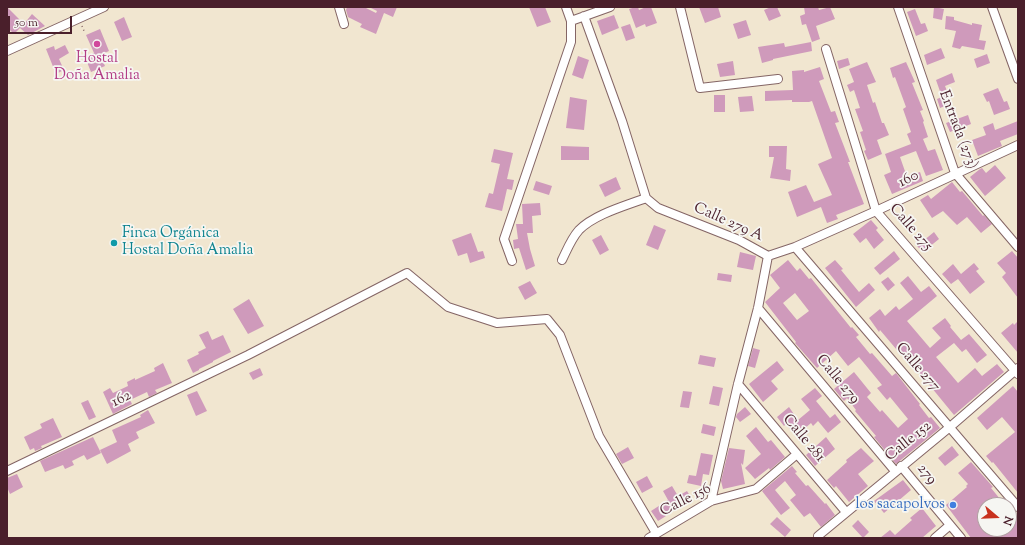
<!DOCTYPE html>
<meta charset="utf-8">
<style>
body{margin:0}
#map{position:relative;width:1025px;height:545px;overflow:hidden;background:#f1e6d0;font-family:"Sorts Mill Goudy",serif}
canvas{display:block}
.frame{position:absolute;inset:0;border:8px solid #4a1f2b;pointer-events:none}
.north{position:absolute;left:977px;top:497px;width:40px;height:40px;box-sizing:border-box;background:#f6f6f2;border:1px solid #b1a0a2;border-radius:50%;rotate:109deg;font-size:11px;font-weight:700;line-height:16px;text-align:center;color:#4a1f2b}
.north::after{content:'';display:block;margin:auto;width:14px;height:18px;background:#c8321e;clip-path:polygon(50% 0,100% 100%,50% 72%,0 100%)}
.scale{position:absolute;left:8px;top:16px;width:64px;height:18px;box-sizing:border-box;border:2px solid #4a1f2b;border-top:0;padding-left:5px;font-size:12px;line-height:14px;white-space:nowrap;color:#4a1f2b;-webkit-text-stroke:3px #f6f6f2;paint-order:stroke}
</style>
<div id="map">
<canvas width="1025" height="545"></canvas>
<div class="frame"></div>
<div class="north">N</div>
<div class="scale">50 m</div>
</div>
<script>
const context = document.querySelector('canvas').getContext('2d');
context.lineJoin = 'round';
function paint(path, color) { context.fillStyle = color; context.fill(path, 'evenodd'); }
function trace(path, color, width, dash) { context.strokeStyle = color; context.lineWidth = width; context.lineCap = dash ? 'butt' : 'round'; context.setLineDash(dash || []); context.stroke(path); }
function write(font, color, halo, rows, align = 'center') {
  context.font = font + ' "Sorts Mill Goudy",serif'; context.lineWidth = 3.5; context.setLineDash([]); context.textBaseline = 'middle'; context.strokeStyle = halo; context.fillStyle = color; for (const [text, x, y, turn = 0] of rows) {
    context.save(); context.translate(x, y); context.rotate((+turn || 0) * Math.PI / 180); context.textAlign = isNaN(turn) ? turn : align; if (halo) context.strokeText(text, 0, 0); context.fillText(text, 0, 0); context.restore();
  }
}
paint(new Path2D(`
 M7,7l17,17 8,-10 13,12 -17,9 -8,-7 -6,6 -7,-7z
 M347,7h17l12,6 1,-2 -8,-4h28l-4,10 -9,-4 -8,21 -16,-7 2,-3 -14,-7 -2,-7z
 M529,7h16l6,15 -14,5z
 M636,7h2l1,3 7,-3h5l6,16 -11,4 -1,-3 -9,4 -7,-19z
 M699,7h19l3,10 -16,6z
 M771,7h6l4,9 -12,5 -5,-11z
 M804,7h14l1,3 11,-3 5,12 -19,7 4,13 -8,3 -6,-18 -4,1 -2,-9 5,-2z
 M934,7l10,2 -2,11 -9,-2z
 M915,9l6,15 4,-1 3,8 -12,5 -9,-24z
 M614,15l5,13 -17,7 -5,-14z
 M946,16l8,1v3l18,5v-2l10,2 -3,15 7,1 -2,9 -22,-4 -2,3 -8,-2 4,-16 -11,-2z
 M124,17l8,20 -10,4 -8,-19z
 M746,20l5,15 -13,4 -5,-15z
 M630,24l5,14 -9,3 -5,-14z
 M100,29l9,22 -9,4 5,11 -14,6 -6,-15 9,-4 -8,-18z
 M811,42l1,9 -39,8v1l-11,3 -4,-16 26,-4 1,4z
 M65,45l4,8 -10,6 5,11 -8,4 -10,-25 8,-3 1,4z
 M941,48l4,10 -18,7 -3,-10z
 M987,54l3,9 -13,5 -3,-9z
 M578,56l11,4 -6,19 -11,-4z
 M848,58l2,7 -11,4 -2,-8z
 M733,61l2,14 -15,2 -3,-13z
 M867,62l9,20 -9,3 6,18 2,-1 7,21h2l5,12 -12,5 5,14 -14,6 -4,-9 2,-1 -6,-18 3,-1 -8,-22 5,-1 -6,-18 -4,2 -3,-7 7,-3 -5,-13z
 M906,62l9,20 -3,1 11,27 -3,1 4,10 -1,1 5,15 -5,2 5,12 7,-2 8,21 -17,6 -10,-25 -16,6 7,20 13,-5 3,9 -31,13 -8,-19 7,-3 -6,-18 26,-10 -4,-10 4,-2 -8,-23 3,-2 -11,-30 -2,1 -3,-10z
 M820,67l4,12 -5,2 12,31 4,-1 4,11 -4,1 15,39h-2l16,42 -28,11 2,4 -11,4 -6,-16 -24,10 -9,-25 18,-7 8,17 18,-7 -14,-31 14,-6 -20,-57 -3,1h-17v-2l-27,1v-10l28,-1 -1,-19 12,-1v2z
 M952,73l3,9 -10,4 7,17 -12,5 -3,-9 5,-2 -6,-17z
 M998,88l6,14 3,-1 3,8 -16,6 -5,-14 -2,1 -4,-8z
 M714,95h11v17h-11z
 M752,96l2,15 -14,1 -2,-15z
 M570,97l17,3 -3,30 -18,-2z
 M968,115l3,9 -21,8 -4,-9z
 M1018,121v13l-18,7 2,5 -24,10 -6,-16 14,-5 -3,-8 10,-4 2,7z
 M561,146l28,1v13h-28z
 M769,146h18l-1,23 5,1 -1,11 -20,-3 4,-21h-5z
 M494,149l19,4 -6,26 7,1 -2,10 -5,-1 -5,22 -17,-4 4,-14 4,1 7,-30 -9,-2z
 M995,165l11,13 -21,18 -15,-19 10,-8 2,-1 4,5z
 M616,177l5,12 -16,8 -6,-12z
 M536,181l16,5 -3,9 -16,-5z
 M952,182l8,10 2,-1 21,25 1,-1 8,9 -11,9 -14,-16 -10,8 -14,-14 -11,7 -12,-18 8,-5 3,4z
 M540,203l1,12 -9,1 1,17h-6l3,16 5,17 -9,4 -7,-22 -5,1 -1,-9 5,-1 -2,-15h7l-1,-20z
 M871,220l7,8 -2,2 8,10 -10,9 -8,-11 -6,5 -7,-9z
 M654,225l12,5 -8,20 -12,-5z
 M934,232l5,7 -16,13 -6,-6z
 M471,233l7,19 5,-1 2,7 -15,5 -3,-10 -9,3 -6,-16z
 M601,235l8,15 -9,5 -8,-15z
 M894,251l6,8 -20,16 -6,-7z
 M1012,251l6,7v40l-16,-21 4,-4 -9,-10z
 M740,252l16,4 -3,14 -16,-3z
 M788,260l9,11 3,-3 9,11 2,-1 40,50 1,-1 7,8 -3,2 14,17 2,-1 20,23 4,-3 24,31 -1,1 10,13 2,-1 9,11 -44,36 -22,-27 2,-1 -21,-25 1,-1 -9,-12 -3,3 -10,-12 20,-17 17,21 -4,4 13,15 2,-2 16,18 10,-9 -18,-22 -3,3 -10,-12 5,-3 -23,-28 -11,9 -12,-15 -19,17 -22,-25 1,-1 -31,-40 15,-14 -10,-13zM795,293l14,18 -12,9 -14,-17z
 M835,260l8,9 -2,1 18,22 10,-9 6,7 -19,17 -31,-39z
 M974,263l5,6 -3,2 9,11 -15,12 -12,-15 -7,5 -9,-10 11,-10 8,10z
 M718,273l14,2 -1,7 -14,-2z
 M908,276l13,16 8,-6 8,10 -30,25 23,27 11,-10 -9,-10 13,-10 6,8 -1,1 11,13 8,-6 18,21 -10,8 -11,-14 -4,3 -8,-9 -18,14 22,26 17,-15 7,8 15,-12 7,8 -50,43 -50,-61 -2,2 -22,-26 -1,2 -10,-14 11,-9 5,7 11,-10 3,4 14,-11 -13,-16z
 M888,277l7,8 -7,6 -7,-9z
 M530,281l7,12 -12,7 -7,-13z
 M249,299l15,27 -16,8 -15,-25z
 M1018,321v32l-17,-20 12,-10 1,2z
 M208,331l4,9 11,-5 8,17 -18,9v1l-14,7v1l-6,3 -6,-13 12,-6 -1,-2 8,-4 -7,-13z
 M753,348l7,2 -5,18 -7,-2z
 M700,355l16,3 -2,9 -16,-3z
 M777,361l7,9 -13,11 7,8 -15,13 -14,-18z
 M163,363l9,20 -17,7 2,3 -8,4 -2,-5 -17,8 2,4 -19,10 -10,-22 7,-4 3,5 15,-7 -1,-4 8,-4v2l20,-9 -1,-3z
 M260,368l3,7 -10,5 -4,-7z
 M713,386l10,2 -4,18 -10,-2z
 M1013,386l5,6v101l-25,-31 -1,1 -6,-7 29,-24 -13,-15 -15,13 -10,-12z
 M815,388l7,8 -6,5 14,17 5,-4 6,8 -13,11 -10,-12 -5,5 -2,-3 -15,13 -10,-12 -2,2 -7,-9 12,-10 9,13 12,-10 -9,-11z
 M197,391l10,20 -11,5 -9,-21z
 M683,391l9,1 -3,16 -9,-1z
 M88,400l8,17 -7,3 -8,-17z
 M745,407l6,7 -11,8 -4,-5 1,-3z
 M148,410l7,13 -19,9 3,6 -11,6 3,7 -24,13 -7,-14 17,-8 -5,-12 29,-13 -1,-2z
 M53,418l9,19 -21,9 1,2 -7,3 -1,-3 -4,2 -6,-13 18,-9 -2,-4z
 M703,424l13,3 -2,9 -13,-3z
 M756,427l12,15 3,-2 14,17 -15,13 -1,-2 -14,11 -10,-11 16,-14 -15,-18z
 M93,437l8,16 -14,7 -3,-5 -12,6 2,4 -9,4 -2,-4 -18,7 -5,-11z
 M826,437l9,12 -20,17 -9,-11z
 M952,446l7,9 -14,11 -7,-8z
 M628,447l6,11 -12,6 -6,-10z
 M729,448l16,2 -2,15 -2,-2 4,21 -22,5 -2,-8z
 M861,448l13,13 -16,13 10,12 -19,16 -13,-16 -2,2 -7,-8 20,-18 -1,-2z
 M701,453l12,2 -4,20 -6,-1 -2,12 -14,-3 2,-8 7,1z
 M971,462l22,25 -2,1 14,17h-20v24h24v-19l9,11v17h-47l-25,-33 21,-18 -1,-1 2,-2 -10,-11z
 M792,466l5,6 -2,1 11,13 2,-1 17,19 1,-1 9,12 -14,12 -11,-14 -6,4 -14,-17 6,-5 -11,-14 -10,9 15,18 -9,7 -19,-24z
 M17,474l6,13 -13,7 -3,-7v-9z
 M647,476l6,11 -11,6 -6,-11z
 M903,480l8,10 -27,23 -10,-12z
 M672,486l6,10 9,-5 5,8 -7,4 -1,-1 -20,11 2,3 -8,5 -7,-10 17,-11 -5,-9z
 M922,508l14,18 -14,12h-42l10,-8 5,5 17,-15 -2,-2z
 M777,517l14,13 -6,7 -15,-13z
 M858,520l11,12 -6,6 -11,-12z`), '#cf9abb');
const minor = new Path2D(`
 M339,7l5,17
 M680,7l20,81 78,-9
 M898,7l57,166 63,74
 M992,7l26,72
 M584,16l38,105 24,77 12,10 81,32 29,16 -10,52 -20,76 -27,117
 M571,21l39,-14
 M826,49l50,162 142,163
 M7,51l97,-44
 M795,247l223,260
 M768,256l27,-9 81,-36 142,-66
 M562,260c5,-10 9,-21 17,-30 16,-16 46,-24 67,-32
 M512,261l-8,-22 67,-197v-21l-5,-14
 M758,308l137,163
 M738,384l108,128
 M901,466l60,72
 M7,471l241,-116 159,-82 41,34 49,16 50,-4 13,16 39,101 57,97
 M818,536l132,-109 68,-59
 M649,538l62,-37 45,-12 41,-35
 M935,538l15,-13`);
trace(minor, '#846565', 10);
trace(new Path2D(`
 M82,26l3,7`), '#846565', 1.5, [1, 3]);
trace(minor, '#fff', 8);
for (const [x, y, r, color] of [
 [97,44,4,"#d1479c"],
 [114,243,4,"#0f9aa8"],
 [953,505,4,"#3f7fe0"]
]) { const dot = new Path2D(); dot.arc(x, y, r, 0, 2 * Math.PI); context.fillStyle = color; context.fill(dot); trace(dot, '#f6f6f2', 1.5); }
write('15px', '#b23c85', '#f6f6f2', [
 ["Hostal",97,59],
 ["Doña Amalia",97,76]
]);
write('15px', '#4a1f2b', '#f6f6f2', [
 ["Entrada (273)",957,130,69],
 ["160",909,180,-26],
 ["Calle 279 A",728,223,24],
 ["Calle 275",910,228,49],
 ["Calle 277",917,368,49],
 ["Calle 279",837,380,50],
 ["162",122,400,-26],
 ["Calle 281",803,439,50],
 ["Calle 152",909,442,-39],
 ["279",926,475,50],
 ["Calle 156",686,501,-27]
]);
write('15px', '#0d838f', '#f6f6f2', [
 ["Finca Orgánica",122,234],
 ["Hostal Doña Amalia",122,251]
], 'left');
write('15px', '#366cbe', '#f6f6f2', [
 ["los sacapolvos",945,505]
], 'right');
</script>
